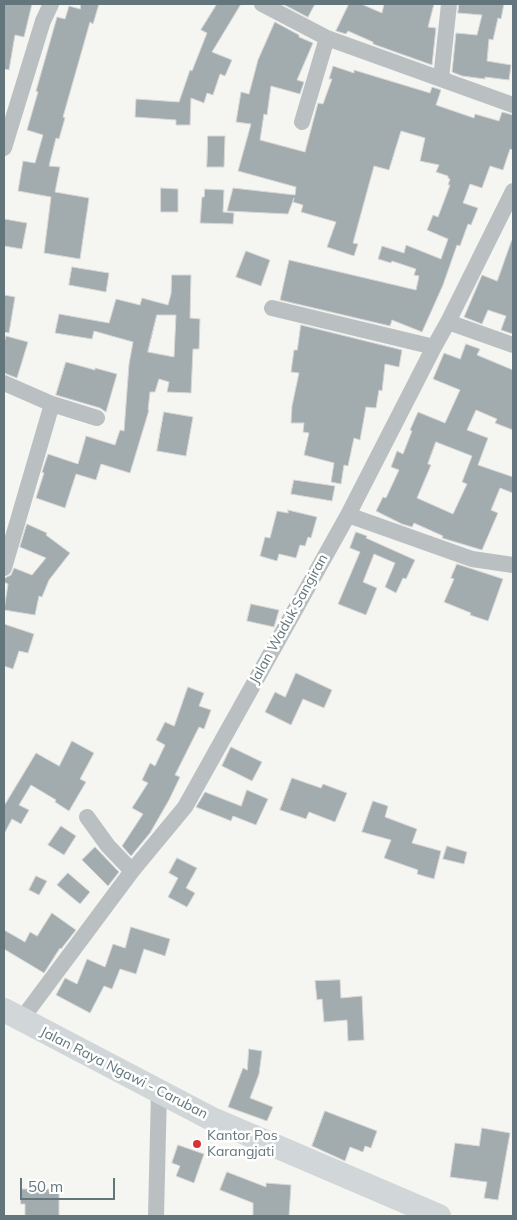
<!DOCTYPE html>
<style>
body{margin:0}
#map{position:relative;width:517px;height:1220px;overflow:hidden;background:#f5f5f2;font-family:Mulish,sans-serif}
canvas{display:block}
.frame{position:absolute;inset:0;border:5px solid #63767b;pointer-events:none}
.scale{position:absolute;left:20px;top:1178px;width:95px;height:22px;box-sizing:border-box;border:2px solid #63767b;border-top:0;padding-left:6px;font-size:15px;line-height:18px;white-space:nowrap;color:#63767b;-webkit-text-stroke:4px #fff;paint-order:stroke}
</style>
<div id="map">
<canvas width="517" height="1220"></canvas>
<div class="frame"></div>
<div class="scale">50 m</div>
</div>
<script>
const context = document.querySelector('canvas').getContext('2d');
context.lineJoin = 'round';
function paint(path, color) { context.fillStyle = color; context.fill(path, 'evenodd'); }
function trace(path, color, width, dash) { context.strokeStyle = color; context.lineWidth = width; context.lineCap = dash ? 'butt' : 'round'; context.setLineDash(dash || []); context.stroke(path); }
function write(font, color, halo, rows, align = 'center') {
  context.font = font + ' Mulish,sans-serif'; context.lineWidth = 5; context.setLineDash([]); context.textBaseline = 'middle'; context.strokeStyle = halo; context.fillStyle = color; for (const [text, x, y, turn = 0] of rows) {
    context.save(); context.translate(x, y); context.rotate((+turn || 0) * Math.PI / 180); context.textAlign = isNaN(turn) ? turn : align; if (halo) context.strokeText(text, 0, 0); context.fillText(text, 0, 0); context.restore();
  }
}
const building = new Path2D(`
 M4,4h28l-8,33 -9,-2 -6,35 -5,-1z
 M81,4h18l-6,20 -3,-2 -27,95 2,1 -6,21 -3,-1 -7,28 11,1 -5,25 34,6 -9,61 -36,-6 7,-56 -33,-6 5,-30 12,2 8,-28 -16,-5 11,-38 -2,-1 21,-74 8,2 4,-13 11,3z
 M217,4h24l-29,48 20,8 -7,16 -5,-2 -7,21 -6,-2 -3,10 -13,-5 -1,27h-14v-5l-41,-3 1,-18 43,3 11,-32 2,1 15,-38 -6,-3z
 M283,4h32l-7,13z
 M349,4h12l21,9 2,-9h50l-6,23 8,1 -4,37 -59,-21v-2l-25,-11 -2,3 -10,-3z
 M459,4h45l-3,15 -3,-1 -5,22 -4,-1 -2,22 24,4 -2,15 -24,-3v2l-23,-3 -10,-4 4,-39 21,2 5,-20 -24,-2z
 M275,22l24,13v2l14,6 -16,37 7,2 -4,12 -29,-8 -4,29 -3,-1 -4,26 45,12 13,-49 5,1 9,-25h-3l4,-13 21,7v-3l76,23 2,-6 9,3 -5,15 38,13 1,-4 24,7 3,-9 11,3v35l-3,-1 -7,21 -13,-4 -8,22 -12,-4 -7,19 15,5 -7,17 -3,-1 -8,22 -3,-1 -14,40 -21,47 -30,-12 -2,6 -110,-26 9,-40 127,30 3,-14 -5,-1 2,-6 -24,-8 -1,2 -13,-4 4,-13 22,7 2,-8 35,14 7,-20 -21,-9 6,-15 5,2 12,-32h-2l2,-6 -2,-1v-2l-12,-4 3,-7 -19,-4 5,-23 -24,-7 -12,39 -15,-4 -21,77 5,1 -4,12 -27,-9 9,-25 -35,-10 2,-7 -10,-3 1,-4 -6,16 -61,-3 6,-23 62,7 1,-8 -58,-16 13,-47 -15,-2 5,-30 8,2 9,-34z
 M208,136h17l-1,31h-17z
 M161,188l17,1v23h-17z
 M205,189l19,1 -1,22 11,1 -1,11 -33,-1 2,-26h2z
 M4,219l23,4 -5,26 -18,-3z
 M512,240h1v94l-12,-4 5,-14 -18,-6 -6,14 -18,-7 18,-42 15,6z
 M246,251l24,9 -9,26 -25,-9z
 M72,267l37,6 -3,19 -37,-7z
 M172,275h19l-1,43 10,1 -1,30h-6l-2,44 -24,-1 2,-10 -10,-3 -4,13h-5l-2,18h1l-19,63 -29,-9 -5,16 -20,-6 -11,34 -29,-10 8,-25 -2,-1 6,-18 30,10 8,-28 29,9 5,-15 4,1 5,-67 4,-22 -39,-11 -2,8 -37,-6 4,-19 50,9 7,-24 24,6 2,-7 26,7 3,-11zM157,315h19l-2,42 -26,-5z
 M4,295l11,2 -6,36 -5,-1z
 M301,325l101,25 -3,17 -14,-3 -3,27 -3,-1 -3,18 -10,-1 -6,33 -6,-2 -6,28 -4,-1 -3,19 -10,-2 3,-19 -30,-8 5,-22 -6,-1 1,-9h-13l1,-17 7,-33 -8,-1 3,-22h3z
 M6,336l22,6 -11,36 -13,-5v-29z
 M466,344l14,5 -3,6 36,15v60l-18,-7 2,-4 -21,-9 -9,20 21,8 -10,27 35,12v16l-13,-5 -9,22 7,3 -16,37 -40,-12 1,-2 -29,-13 -2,4 -10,-3 -26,-13 7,-14 3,1 13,-28 -8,-3 6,-16 6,3 9,-23 -2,-1 8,-18 27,11 15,-33 -27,-11 11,-26 16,6zM436,442l36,14 -10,26 5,2 -14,30 -36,-16 14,-33 -3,-1z
 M66,362l29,8v-2l22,6 -11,38 -6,-4 -44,-13z
 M164,412l29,5 -7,39 -29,-5z
 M294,480l41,6 -3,15 -41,-7z
 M288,510l29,7 -6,21 -3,-1 -3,9 -5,-1 -4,13 -17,-4 -2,7 -17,-5 5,-19 5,1 7,-27 11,2z
 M27,524l20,9 -1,2 24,18 -21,27 -7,17 -3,-1 -4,19 -31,-5 4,-26 -4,-2 1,-4 6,-3 3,-7 18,7 14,-17 -26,-11z
 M356,532l11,4 -1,2 49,22 -9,19 -3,-1 -7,15 -11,-6 10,-24 -21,-9 -11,28 14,6 -11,27 -28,-11 22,-52 -10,-4z
 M457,564l46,15 -15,42 -18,-6 1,-2 -27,-11 10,-23 -3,-1z
 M251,604l28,6 -5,17 -27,-6z
 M4,624l30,10 -6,19 -9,-2 -6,18 -9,-3z
 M296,673l36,17 -8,18 -21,-9 -12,26 -26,-13 10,-20 10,5z
 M188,687l16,6 -5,13 12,4 -7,19 -5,-2 -24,48 5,2 -11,23 -19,33 -19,23 -9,-10 21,-32 -11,-6 16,-25 -6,-3 8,-17 5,3 10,-21 -9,-5 9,-18 9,4z
 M72,741l22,12 -14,26 6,3 -17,29 -14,-9 1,-2 -25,-15 -12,20 10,5 -8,14 -9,-5 -8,15v-28l32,-53 23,13z
 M231,747l31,15 -10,19 -30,-15z
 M292,778l29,10 2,-4 24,9 -12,29 -26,-10 -3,7 -26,-9z
 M247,790l21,9 -12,26 -23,-9 -2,5 -35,-14 9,-15 36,14z
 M373,801l15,5 -3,11 32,12 -5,14 29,8 -7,28 -17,-5 1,-4 -34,-12 7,-18 -29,-8z
 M61,826l15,10 -12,19 -16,-10z
 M447,846l20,6 -3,12 -21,-5z
 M95,847l24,25 -11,14 -26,-26z
 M177,858l20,10 -11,20 9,5 -8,14 -19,-10 10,-19 -9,-5z
 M68,873l22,19 -10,12 -23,-19z
 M36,876l11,5 -8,14 -10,-5z
 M52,913l24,17 -15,19 -1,-1 -16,25 -40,-24v-19l21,12 5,-10 7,4z
 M131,927l39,12 -5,17 -21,-7 -8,25 -16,-5 -8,20 -8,-3 -14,27 -34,-18 9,-17 12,6 10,-25 18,8 8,-23 12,4z
 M340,980l1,18 21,-2 2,44 -16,1 -1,-21 -23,2 -2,-23 -5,1 -2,-19z
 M249,1049l13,2 -3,23 -9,24 23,9 -6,14 -39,-14 15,-39 4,2z
 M325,1111l52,20 -6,17 -6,-2 -2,6 -13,-5 -5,14 -33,-15z
 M482,1128l28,5 -12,67 -14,-2 3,-16 -37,-5 5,-34 24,3z
 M178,1145l26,9 -10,29 -18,-7 4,-10 -8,-3z
 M227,1172l39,15v-4l25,2 -2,31h-36v-13l-33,-13z
 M21,1189h28v3h10v24h-34v-12h-4z`);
paint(building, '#a2acaf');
trace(building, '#d7d6d5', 1);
trace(new Path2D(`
 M262,4l65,34 186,67
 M441,79l8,-75
 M302,122l25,-84
 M4,148l39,-127 8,-17
 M272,308l162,39
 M448,322l65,23
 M4,383l48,21 45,14
 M348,515l124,44 41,6
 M4,568l48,-164
 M87,817l21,29 24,25
 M21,1020l111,-149 53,-64 163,-292 86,-168 14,-25 65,-131
 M156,1216l3,-124`), '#bac0c2', 16);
trace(new Path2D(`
 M4,1010l206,108 229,98`), '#d1d6d8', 24);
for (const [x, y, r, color] of [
 [197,1144,5,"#d43436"]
]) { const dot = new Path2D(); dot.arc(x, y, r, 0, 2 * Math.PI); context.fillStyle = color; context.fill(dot); trace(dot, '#fff', 2); }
write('14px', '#63767b', '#fff', [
 ["Jalan Waduk Sangiran",289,619,-61],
 ["Jalan Raya Ngawi - Caruban",124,1073,27]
]);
write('14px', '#63767b', '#fff', [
 ["Kantor Pos",207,1136],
 ["Karangjati",207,1152]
], 'left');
</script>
